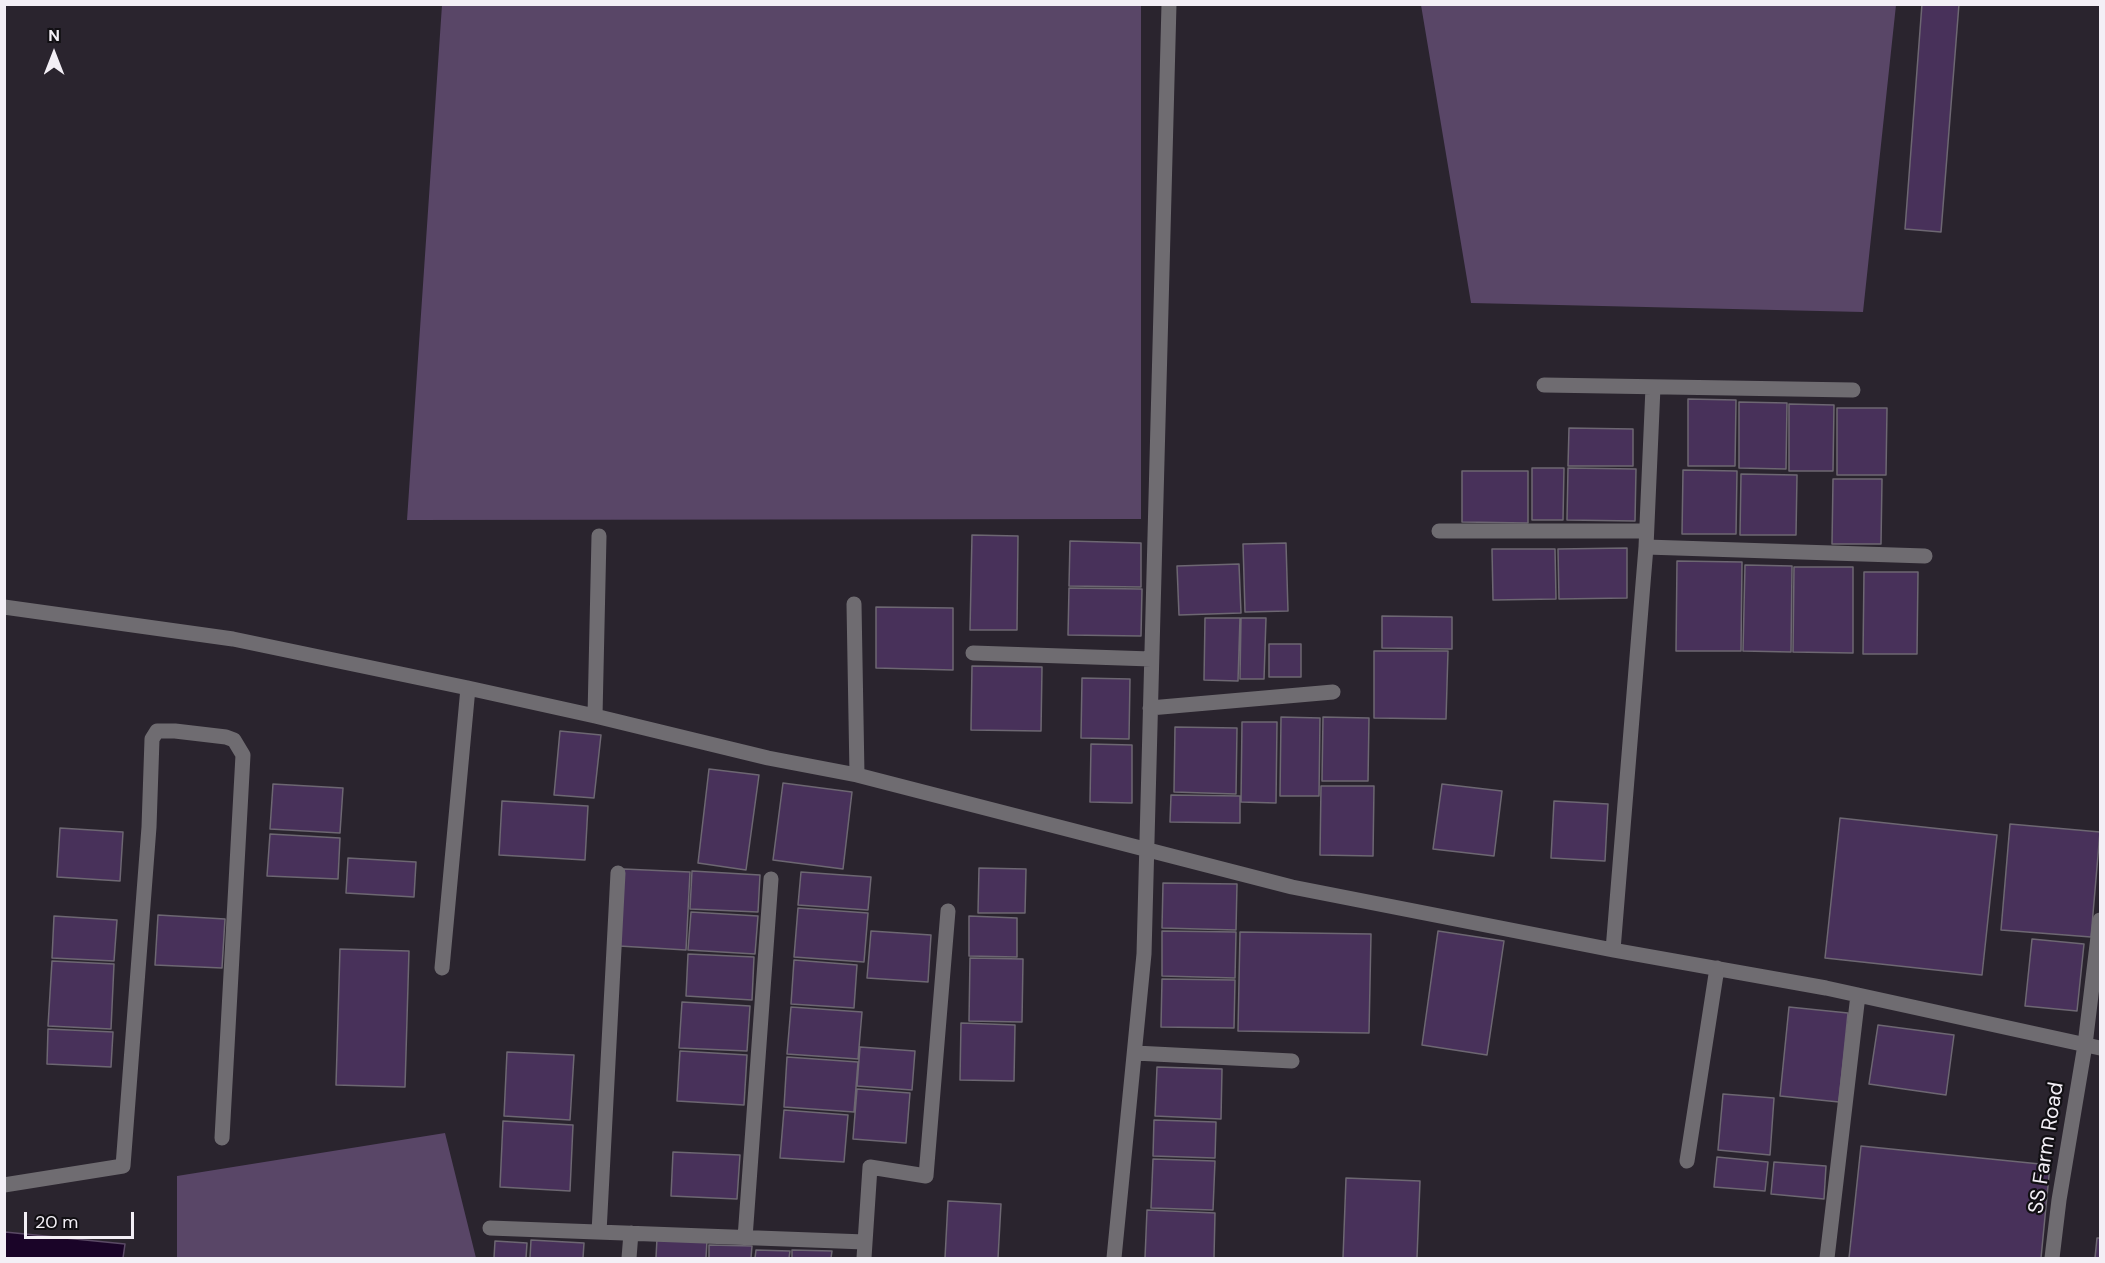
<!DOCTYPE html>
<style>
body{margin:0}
#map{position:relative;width:2105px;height:1263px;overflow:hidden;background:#2a242e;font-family:"DM Sans",sans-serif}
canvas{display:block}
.frame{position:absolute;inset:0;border:6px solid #f3eff6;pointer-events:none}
.north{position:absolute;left:24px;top:24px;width:60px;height:60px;-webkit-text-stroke:4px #110f13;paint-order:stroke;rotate:0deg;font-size:16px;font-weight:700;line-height:24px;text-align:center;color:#f3eff6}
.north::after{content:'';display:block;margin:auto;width:21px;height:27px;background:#f3eff6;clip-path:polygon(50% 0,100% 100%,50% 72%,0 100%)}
.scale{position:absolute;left:24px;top:1212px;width:110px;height:27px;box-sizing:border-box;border:3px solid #f3eff6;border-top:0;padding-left:8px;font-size:18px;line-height:21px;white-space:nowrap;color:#f3eff6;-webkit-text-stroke:4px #110f13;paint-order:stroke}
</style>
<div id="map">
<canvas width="2105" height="1263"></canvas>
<div class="frame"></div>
<div class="north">N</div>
<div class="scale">20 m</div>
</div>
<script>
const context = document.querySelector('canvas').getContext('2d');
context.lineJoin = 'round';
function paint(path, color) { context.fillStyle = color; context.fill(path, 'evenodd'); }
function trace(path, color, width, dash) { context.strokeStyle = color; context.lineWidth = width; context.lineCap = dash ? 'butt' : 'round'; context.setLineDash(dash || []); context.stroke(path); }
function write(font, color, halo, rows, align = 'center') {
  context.font = font + ' "DM Sans",sans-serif'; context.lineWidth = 4.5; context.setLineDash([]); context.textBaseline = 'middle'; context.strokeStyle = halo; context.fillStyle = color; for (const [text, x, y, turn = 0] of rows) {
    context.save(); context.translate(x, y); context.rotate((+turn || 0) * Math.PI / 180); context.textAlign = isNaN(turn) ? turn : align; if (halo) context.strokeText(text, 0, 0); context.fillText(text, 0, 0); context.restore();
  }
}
paint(new Path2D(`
 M442,5h699v514l-734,1z
 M1421,5h475l-33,307 -392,-9z
 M445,1133l31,125h-299v-82z`), '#594667');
const water = new Path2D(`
 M5,1232l120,12 -2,14h-118z`);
paint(water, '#1a0428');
trace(water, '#5b4a66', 1.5);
const building = new Path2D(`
 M1922,4h37l-18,228 -36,-3z
 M1688,399l48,1 -1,66h-47z
 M1739,402l48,1 -1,66 -47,-1z
 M1789,404l45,1 -1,66h-44z
 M1837,408h50l-1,67h-49z
 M1569,428l64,1v37h-65z
 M1532,468h32l-1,52h-31z
 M1568,468l68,1 -1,52 -68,-1z
 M1683,470l54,1 -1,63h-54z
 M1462,471h66v52l-66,-1z
 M1741,474l56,1 -1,60h-56z
 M1833,479h49l-1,65h-49z
 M972,535l46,1 -1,94h-47z
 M1070,541l71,2v44l-72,-1z
 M1286,543l2,68 -43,1 -2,-68z
 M1627,548v50l-68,1 -1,-50z
 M1492,549h63l1,50 -63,1z
 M1677,561l65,1 -1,89h-65z
 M1239,564l2,49 -62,2 -2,-49z
 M1745,565l47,1 -1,86 -48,-1z
 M1794,567h59v86l-60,-1z
 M1864,572h54l-1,82h-54z
 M1069,588l73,1 -1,47 -73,-1z
 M876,607l77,1v62l-77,-2z
 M1382,616l70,1v32l-70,-1z
 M1205,618h35l-2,63 -34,-1z
 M1241,618h25l-2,61h-24z
 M1269,644h32v33h-32z
 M1374,651h74l-2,68 -72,-1z
 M972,666l70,1 -1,64 -70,-1z
 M1082,678l48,1 -1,60 -48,-1z
 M1281,717l39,1 -1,78h-39z
 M1323,717l46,1 -1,63h-46z
 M1242,722h35l-1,81 -35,-1z
 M1175,727l62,1 -1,66 -62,-2z
 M560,731l41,4 -7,63 -40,-3z
 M1091,744l41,1v58l-42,-1z
 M709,769l50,6 -13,95 -48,-7z
 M783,783l69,9 -9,77 -70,-9z
 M273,784l70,4 -3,45 -70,-4z
 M1442,784l60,7 -8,65 -61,-7z
 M1321,786h53l-1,70 -53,-1z
 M1171,795l69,1v27l-70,-1z
 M502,801l86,5 -3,54 -86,-5z
 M1554,801l54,3 -3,57 -54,-3z
 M1840,818l157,17 -15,140 -157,-17z
 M2010,824l90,8 -9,105 -90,-7z
 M60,828l63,4 -3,49 -63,-4z
 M270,834l70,4 -2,41 -71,-3z
 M348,858l68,4 -2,35 -68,-4z
 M979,868l47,1 -1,44h-47z
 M624,869l66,3 -4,78 -67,-4z
 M692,871l68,4 -2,37 -68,-3z
 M801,872l70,5 -3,33 -70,-5z
 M1163,883l74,1 -1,46 -74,-2z
 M798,908l70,5 -4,49 -70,-5z
 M691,912l67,4 -3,38 -67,-4z
 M158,915l67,4 -3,49 -67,-3z
 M54,916l63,4 -3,41 -62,-3z
 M969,916l48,2v39l-48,-1z
 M871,931l60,4 -3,47 -61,-4z
 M1162,931l74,1 -1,46 -73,-2z
 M1438,931l66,10 -17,114 -65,-10z
 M1240,932l131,2 -2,99 -131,-2z
 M2032,939l52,5 -7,67 -52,-5z
 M340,949l69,2 -4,136 -69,-2z
 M688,954l66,3 -2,43 -66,-4z
 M970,958l53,1 -1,63 -53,-1z
 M794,960l63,5 -3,43 -63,-4z
 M52,961l62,3 -3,65 -63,-3z
 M1162,979l73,1 -1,48 -73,-1z
 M682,1002l68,4 -3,45 -68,-3z
 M791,1007l71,5 -4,47 -71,-5z
 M1789,1007l59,6 -9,89 -59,-6z
 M961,1023l54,2 -1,56 -54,-1z
 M1878,1025l76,10 -8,60 -77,-11z
 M48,1029l65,3 -2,35 -64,-3z
 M860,1047l55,4 -3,39 -55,-4z
 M680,1051l67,4 -3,50 -67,-4z
 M507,1052l67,3 -4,65 -66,-4z
 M787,1057l71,5 -4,50 -70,-5z
 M1157,1067l65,2 -1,50 -66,-3z
 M857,1089l53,4 -4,50 -53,-4z
 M1723,1094l51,4 -4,57 -52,-5z
 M784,1110l64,5 -4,47 -64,-4z
 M1154,1120l62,2 -1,36 -62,-2z
 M503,1121l70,4 -3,66 -70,-4z
 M1861,1146l189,19 -9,93h-192z
 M673,1152l67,3 -3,44 -66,-3z
 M1717,1157l51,5 -3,29 -51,-4z
 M1153,1159l62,2 -2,49 -62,-2z
 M1774,1162l52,4 -2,33 -53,-5z
 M1346,1178l74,3 -3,77h-74z
 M948,1201l53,3 -3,54h-53z
 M1147,1210l68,3 -1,45h-69z
 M657,1238l50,2 -1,18h-50z
 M2097,1238h3v20h-5z
 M531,1240l53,3 -1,15h-53z
 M495,1241l32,2 -1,15h-32z
 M709,1245l43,1 -1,12h-42z
 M756,1250l34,1 -1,7h-34z
 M792,1250l40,1 -1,7h-39z`);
paint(building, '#48315a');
trace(building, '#6d6772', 1.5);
trace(new Path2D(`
 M1544,385l309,5
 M1439,531h207
 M1646,547l279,9
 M854,604l3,171
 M4,607l229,32 235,49 127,28 173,42 89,17 435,112 321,63 213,38 274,60
 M973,653l178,6
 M1150,708l183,-16
 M595,716l4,-180
 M1613,950l33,-403 7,-160
 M442,968l26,-280
 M1135,1053l157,8
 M1687,1161l30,-193
 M4,1185l119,-19 26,-339 3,-88 5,-8h18l51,6 8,3 9,15 -21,383
 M490,1228l375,14
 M599,1232l19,-359
 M745,1238l26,-359
 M629,1258l2,-25
 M864,1258l6,-91 56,9 22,-265
 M1114,1258l30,-304 25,-950
 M1827,1258l31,-263
 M2052,1258l7,-58 26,-155 15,-125`), '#6f6c71', 15);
write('21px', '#f3eff6', '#110f13', [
 ["SS Farm Road",2047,1148,-81]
]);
</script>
